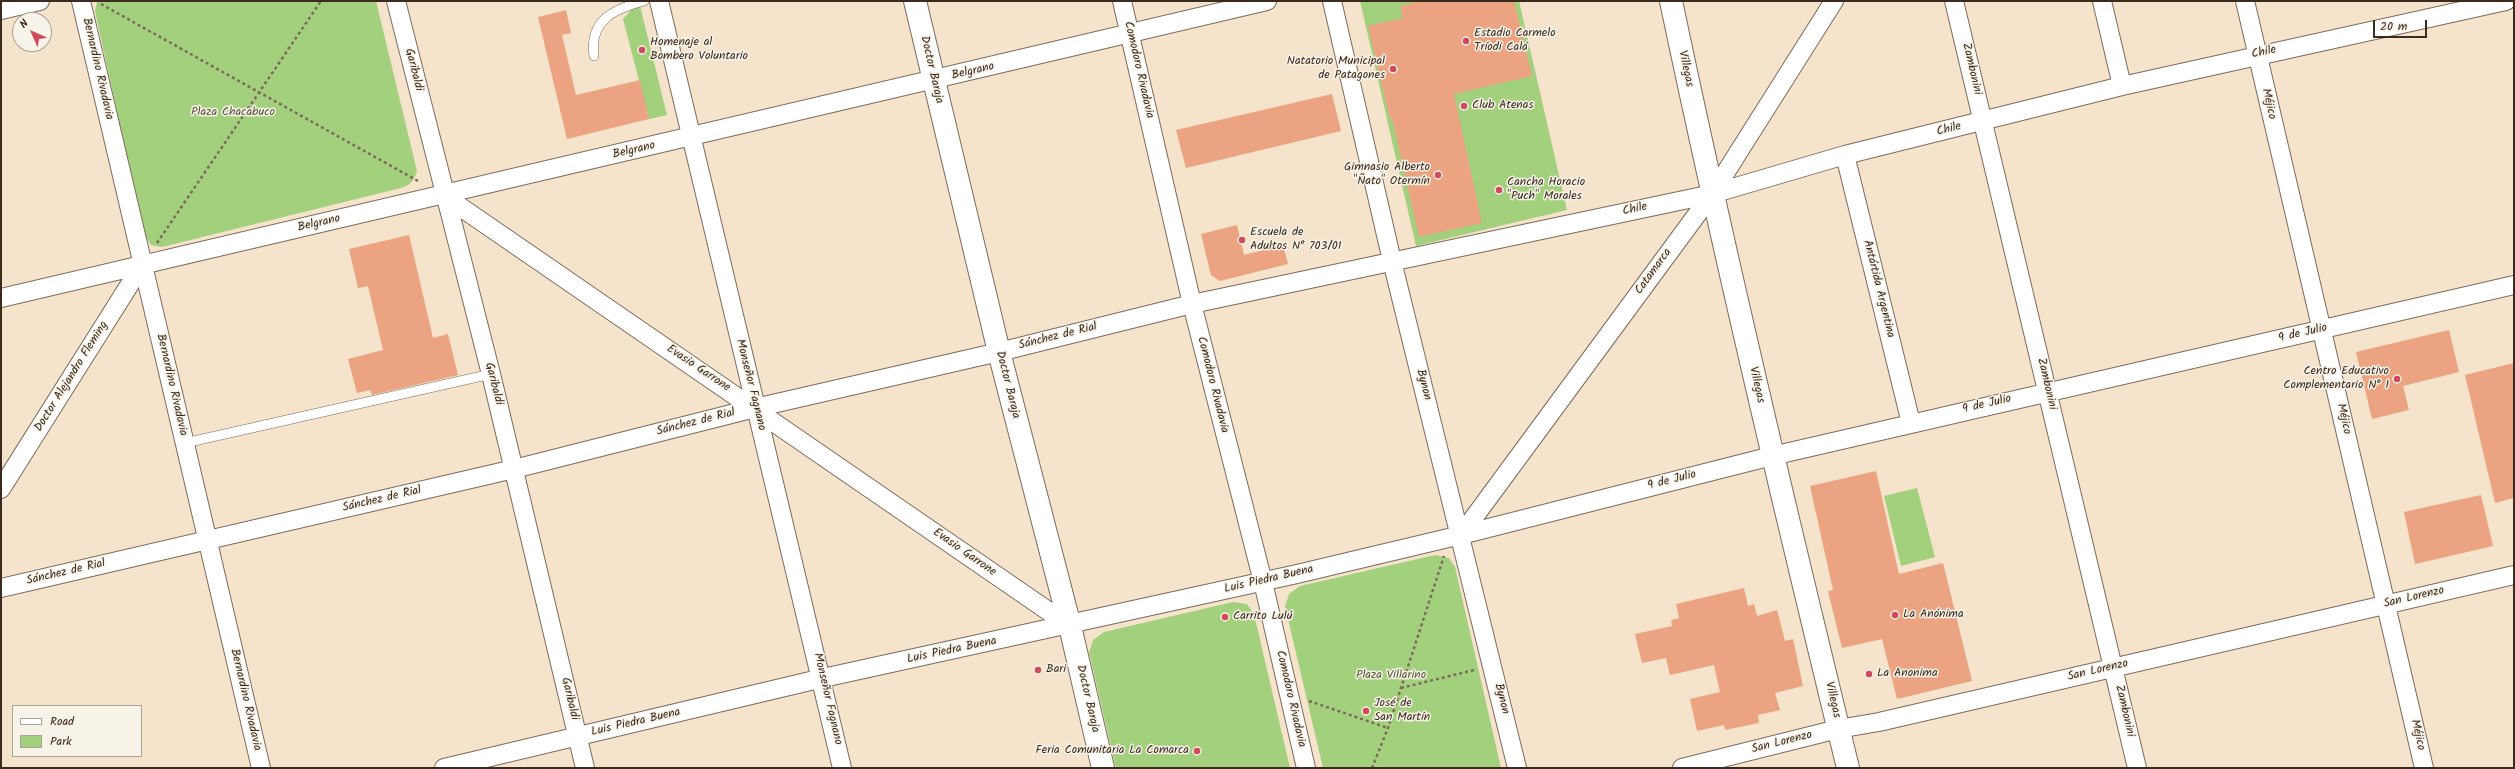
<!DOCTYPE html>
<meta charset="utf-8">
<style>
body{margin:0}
#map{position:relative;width:2515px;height:769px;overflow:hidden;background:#f5e3cc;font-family:Kalam,sans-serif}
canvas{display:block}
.frame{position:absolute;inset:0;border:2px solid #3b2a1e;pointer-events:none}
.legend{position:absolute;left:12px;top:705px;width:130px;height:52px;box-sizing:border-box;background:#f7f3e8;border:1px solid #aca397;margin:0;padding:5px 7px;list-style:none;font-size:12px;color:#3b2a1e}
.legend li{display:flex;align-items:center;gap:8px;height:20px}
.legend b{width:20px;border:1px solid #aca397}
.north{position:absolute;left:12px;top:12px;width:40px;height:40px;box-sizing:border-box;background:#f7f3e8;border:1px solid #aca397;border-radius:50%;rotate:315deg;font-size:11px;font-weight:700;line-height:16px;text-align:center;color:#3b2a1e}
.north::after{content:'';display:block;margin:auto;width:14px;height:18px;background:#d1495b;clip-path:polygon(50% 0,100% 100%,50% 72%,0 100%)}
.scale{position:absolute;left:2373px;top:20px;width:54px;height:18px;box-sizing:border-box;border:2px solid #3b2a1e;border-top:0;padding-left:5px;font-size:12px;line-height:14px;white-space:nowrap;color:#3b2a1e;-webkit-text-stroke:3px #f7f3e8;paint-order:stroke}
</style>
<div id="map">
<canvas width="2515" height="769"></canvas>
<div class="frame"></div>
<ul class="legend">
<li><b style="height:5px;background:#fff"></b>Road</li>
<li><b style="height:11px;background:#a3d07d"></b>Park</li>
</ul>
<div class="north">N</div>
<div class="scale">20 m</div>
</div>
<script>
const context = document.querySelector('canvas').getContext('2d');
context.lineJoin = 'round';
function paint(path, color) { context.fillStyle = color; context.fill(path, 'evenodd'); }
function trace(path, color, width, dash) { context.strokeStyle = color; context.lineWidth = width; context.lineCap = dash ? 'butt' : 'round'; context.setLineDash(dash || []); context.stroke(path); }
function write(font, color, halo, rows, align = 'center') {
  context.font = font + ' Kalam,sans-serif'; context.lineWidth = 3; context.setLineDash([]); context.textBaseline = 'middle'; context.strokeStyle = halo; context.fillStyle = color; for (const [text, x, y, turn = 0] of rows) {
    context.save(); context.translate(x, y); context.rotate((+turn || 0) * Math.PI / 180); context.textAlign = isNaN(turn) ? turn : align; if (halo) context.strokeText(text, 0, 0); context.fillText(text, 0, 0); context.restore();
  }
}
paint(new Path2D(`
 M97,1h279l41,170c-3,11 -8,15 -20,18l-235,58 -11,-2 -7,-11 -49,-223z
 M1360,1h159l48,209 -151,36z
 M640,6l27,109 -18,4 -26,-100 10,-11z
 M1917,488l18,69 -34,9 -17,-70z
 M1435,555l14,3 6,9 46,201h-178l-38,-162 4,-12 11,-8z
 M1233,602l14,2 7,10 36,154h-174l-27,-116 4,-12 11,-8z`), '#a3d07d');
paint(new Path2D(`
 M1421,1h93l18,75 -78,18 28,129 -63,14 -27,-119 -2,1 -22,-93 35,-8 -3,-12z
 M566,10l5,23 -9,2 14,60 64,-15 9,39 -82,20 -29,-122z
 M1332,94l9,37 -155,37 -10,-38z
 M1237,225l7,30 39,-10 5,19 -68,17 -9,-6 -10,-41z
 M409,235l24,103 15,-4 10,41 -86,20 -2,-5 -13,3 -9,-34 35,-9 -15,-64 -10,2 -9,-39z
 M2449,330l10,42 -56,14 6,24 -37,9 -16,-67z
 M2514,363v135l-19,5 -30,-128z
 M1876,471l23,103 44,-11 29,118 -75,18 -15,-60 -40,9 -14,-57 5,-1 -23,-104z
 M2481,495l12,51 -78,18 -11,-52z
 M1744,588l4,18 6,-2 3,12 20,-6 8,31 8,-2 10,47 -28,7 5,17 -22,5 1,8 -34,7 -1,-5 -27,6 -7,-32 30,-7 -6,-27 -44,10 -4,-17 -24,5 -7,-29 37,-8 -1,-6 8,-2 -3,-14z`), '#eba381');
const lane = new Path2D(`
 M594,56c-5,-36 20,-47 50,-55
 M185,443l306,-69`);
const street = new Path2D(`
 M81,1l180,767
 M396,1l95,373 94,394
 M659,1l183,767
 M1122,1l70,303 71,278 43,186
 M1332,1l60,260 125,507
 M1954,1l183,767
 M2102,1l20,85
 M2245,1l179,767
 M1,10l39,-9
 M1845,155l66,268
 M443,195l627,431
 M1,298l1266,-297
 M1,489l141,-224
 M1461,535l251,-341 122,-193
 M1,588l513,-119 241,-61 244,-56 193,-48 520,-110 133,-39 277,-69 384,-85
 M444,768l379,-90 474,-104 164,-39 311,-79 742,-171
 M1682,768l156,-39 41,-7 635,-147`);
const secondary = new Path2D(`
 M915,1l84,351 71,274 33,142
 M1671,1c54,257 115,512 177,767`);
trace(lane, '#7c6b5b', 10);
trace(street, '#7c6b5b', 20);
trace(secondary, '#7c6b5b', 24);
trace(new Path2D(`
 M101,4l317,177
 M157,243l164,-242
 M1401,688l73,-18
 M1309,701l79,27
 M1372,768l16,-40 56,-172`), '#7c6b5b', 2.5, [3, 3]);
trace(lane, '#fff', 9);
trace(street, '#fff', 18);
trace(secondary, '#fff', 22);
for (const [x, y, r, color] of [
 [1466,41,4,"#d1495b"],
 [642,50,4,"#d1495b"],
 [1393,69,4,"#d1495b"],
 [1464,106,4,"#d1495b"],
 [1438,175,4,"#d1495b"],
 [1499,190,4,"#d1495b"],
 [1242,240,4,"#d1495b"],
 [2397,379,4,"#d1495b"],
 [1895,615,4,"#d1495b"],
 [1225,617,4,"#d1495b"],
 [1038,670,4,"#d1495b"],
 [1869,674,4,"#d1495b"],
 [1366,711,4,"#d1495b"],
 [1197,751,4,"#d1495b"]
]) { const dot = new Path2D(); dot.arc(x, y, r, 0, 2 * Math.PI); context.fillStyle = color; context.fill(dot); trace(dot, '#f7f3e8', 1.5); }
write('12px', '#3b2a1e', '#f7f3e8', [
 ["Estadio Carmelo",1474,34],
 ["Tríodi Calá",1474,48],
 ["Homenaje al",650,43],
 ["Bombero Voluntario",650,57],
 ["Natatorio Municipal",1385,62,"right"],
 ["de Patagones",1385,76,"right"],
 ["Club Atenas",1472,106],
 ["Gimnasio Alberto",1430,168,"right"],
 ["\"Ñato\" Otermín",1430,182,"right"],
 ["Cancha Horacio",1507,183],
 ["\"Puch\" Morales",1507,197],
 ["Escuela de",1250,233],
 ["Adultos N° 703/01",1250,247],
 ["Centro Educativo",2389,372,"right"],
 ["Complementario N° 1",2389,386,"right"],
 ["La Anónima",1903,615],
 ["Carrito Lulú",1233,617],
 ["Bari",1046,670],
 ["La Anonima",1877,674],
 ["José de",1374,704],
 ["San Martín",1374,718],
 ["Feria Comunitaria La Comarca",1189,751,"right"]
], 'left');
write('12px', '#3b2a1e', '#f7f3e8', [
 ["Chile",2264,53,-12],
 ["Bernardino Rivadavia",97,69,77],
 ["Villegas",1685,69,78],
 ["Zambonini",1971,69,77],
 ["Garibaldi",413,70,76],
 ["Doctor Baraja",931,70,77],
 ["Comodoro Rivadavia",1138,70,77],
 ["Belgrano",973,72,-13],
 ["Méjico",2268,104,77],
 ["Chile",1949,130,-14],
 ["Belgrano",634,151,-13],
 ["Chile",1635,210,-12],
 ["Belgrano",319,224,-13],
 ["Catamarca",1654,272,-54],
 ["Antártida Argentina",1878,289,76],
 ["9 de Julio",2303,334,-13],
 ["Sánchez de Rial",1058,337,-14],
 ["Evasio Garrone",698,369,34],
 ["Doctor Alejandro Fleming",72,377,-58],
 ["Garibaldi",493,384,76],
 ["Zambonini",2046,384,77],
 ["Bernardino Rivadavia",171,385,77],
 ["Monseñor Fagnano",750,385,76],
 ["Doctor Baraja",1007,385,76],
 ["Comodoro Rivadavia",1212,385,76],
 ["Bynon",1423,385,76],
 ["Villegas",1756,385,77],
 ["9 de Julio",1987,405,-13],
 ["Méjico",2343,419,77],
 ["Sánchez de Rial",696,423,-14],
 ["9 de Julio",1672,481,-14],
 ["Sánchez de Rial",382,500,-13],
 ["Evasio Garrone",964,553,35],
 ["Sánchez de Rial",66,573,-13],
 ["Luis Piedra Buena",1269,580,-13],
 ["San Lorenzo",2414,598,-13],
 ["Luis Piedra Buena",952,651,-12],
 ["San Lorenzo",2098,671,-13],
 ["Garibaldi",569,699,77],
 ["Monseñor Fagnano",827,699,77],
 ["Doctor Baraja",1087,699,77],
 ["Comodoro Rivadavia",1290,699,77],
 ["Bynon",1501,699,76],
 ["Bernardino Rivadavia",245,700,77],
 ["Villegas",1832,700,77],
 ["Zambonini",2124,711,77],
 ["Luis Piedra Buena",636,723,-13],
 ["Méjico",2417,735,77],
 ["San Lorenzo",1782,743,-14]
]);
write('12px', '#555436', '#f7f3e8', [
 ["Plaza Chacabuco",233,113],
 ["Plaza Villarino",1391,676]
]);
</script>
